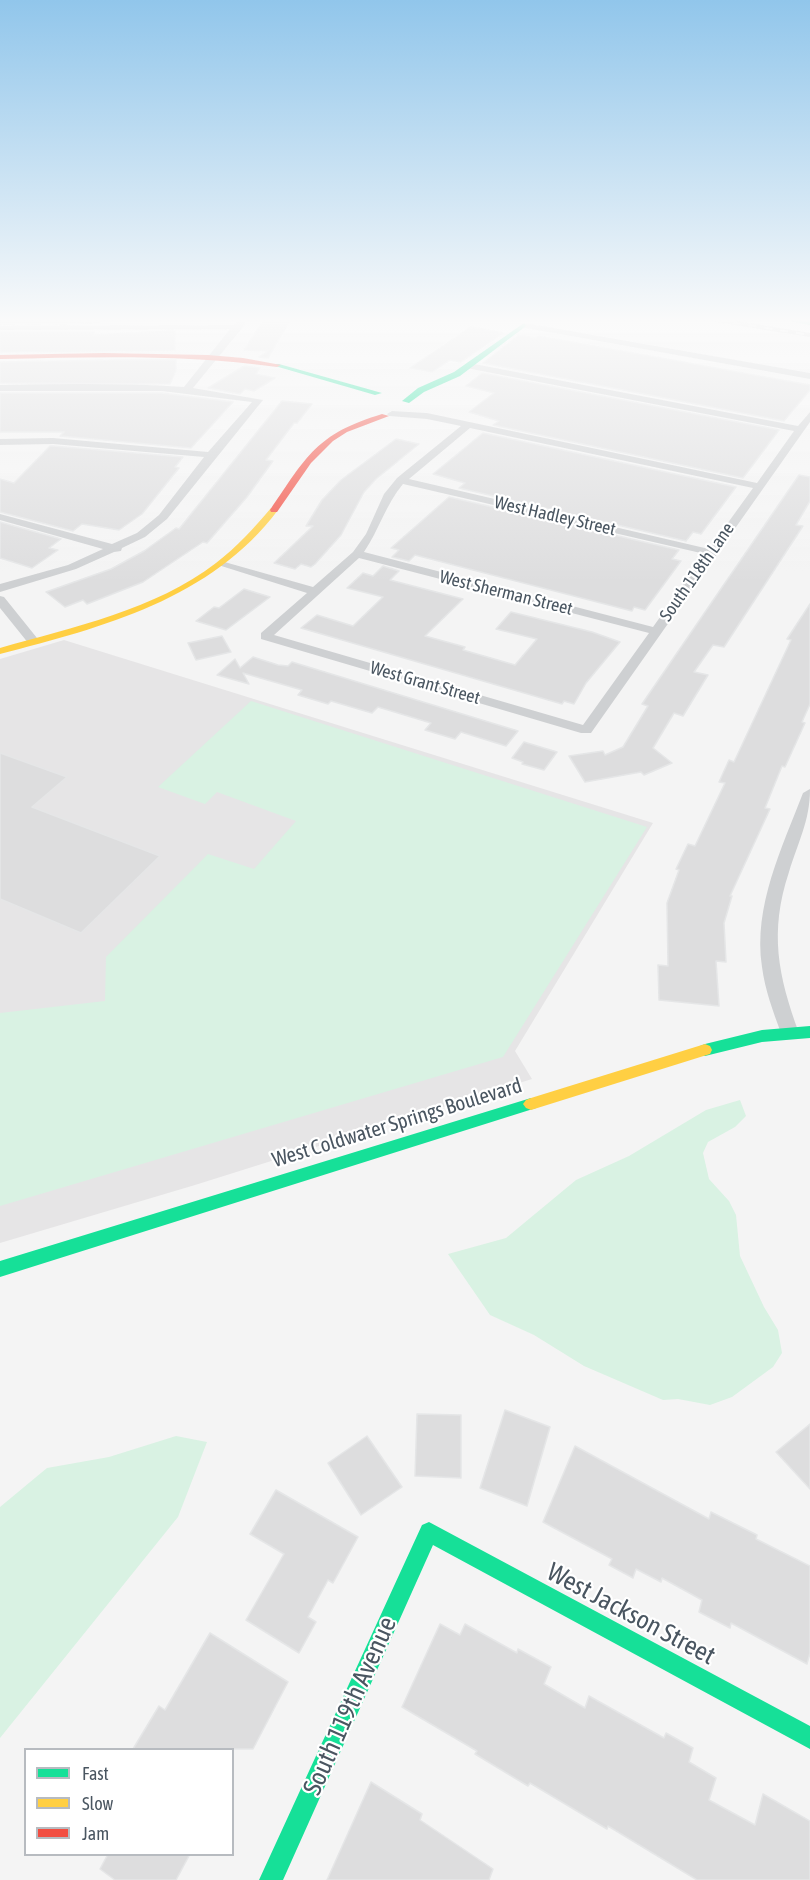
<!DOCTYPE html>
<style>
body{margin:0}
#map{position:relative;width:810px;height:1880px;overflow:hidden;background:#f4f4f4;font-family:"Asap Condensed",sans-serif}
canvas{display:block}
.legend{position:absolute;left:24px;top:1748px;width:210px;height:108px;box-sizing:border-box;background:#fff;border:2px solid #b7bbc0;margin:0;padding:8px 10px;list-style:none;font-size:18px;color:#4a5661}
.legend li{display:flex;align-items:center;gap:12px;height:30px}
.legend b{width:30px;border:2px solid #b7bbc0}
</style>
<div id="map">
<canvas width="810" height="1880"></canvas>
<ul class="legend">
<li><b style="height:8px;background:#16e098"></b>Fast</li>
<li><b style="height:8px;background:#ffcf43"></b>Slow</li>
<li><b style="height:8px;background:#f24e42"></b>Jam</li>
</ul>
</div>
<script>
const context = document.querySelector('canvas').getContext('2d');
context.lineJoin = 'round';
function paint(path, color) { context.fillStyle = color; context.fill(path, 'evenodd'); }
function trace(path, color, width, dash) { context.strokeStyle = color; context.lineWidth = width; context.lineCap = dash ? 'butt' : 'round'; context.setLineDash(dash || []); context.stroke(path); }
function write(font, color, halo, rows, align = 'center') {
  context.font = font + ' "Asap Condensed",sans-serif'; context.lineWidth = 4.5; context.setLineDash([]); context.textBaseline = 'middle'; context.strokeStyle = halo; context.fillStyle = color; for (const [text, x, y, turn = 0] of rows) {
    context.save(); context.translate(x, y); context.rotate((+turn || 0) * Math.PI / 180); context.textAlign = isNaN(turn) ? turn : align; if (halo) context.strokeText(text, 0, 0); context.fillText(text, 0, 0); context.restore();
  }
}
paint(new Path2D(`
 M64,640l589,183 -138,228 17,28 -337,106 -195,58v-584z`), '#e6e5e6');
paint(new Path2D(`
 M251,701l396,126 -144,230 -503,149v-193l105,-12 1,-44 102,-103 46,15 42,-48 -79,-29 -12,12 -47,-17z
 M740,1100l6,16 -11,11 -27,15 -5,11 6,26 20,22 7,14 4,41 24,51 14,23 4,23 -9,14 -41,30 -22,8 -32,-6 -15,1 -79,-34 -50,-31 -44,-20 -42,-61 58,-16 70,-58 53,-24 77,-46z
 M176,1436l31,6 -29,75 -178,221v-231l47,-39 62,-11z`), '#d9f2e3');
const building = new Path2D(`
 M0,320h100l-2,3 -98,1z
 M264,320h26l-22,38 -9,-1 9,-6 -24,-1z
 M471,327l32,6 -42,29 -11,-2 -18,12 -22,-4z
 M175,331v19l-175,2v-20h94l-1,3z
 M519,335l17,3 3,-2 271,49v5l-26,31 -301,-58z
 M121,360h55v11l-6,13 -170,-1v-21z
 M244,366l16,2 -4,6 19,4 -21,13 -9,-2 -5,5 -32,-6z
 M482,373l297,57 -36,48 -250,-53 6,-4 -30,-9 25,-19 -28,-7z
 M0,393h162l71,9 -42,46 -131,-12 4,-4h-64z
 M282,401l30,3 -15,19h-3l-28,37 7,1 -26,36 -40,46 -4,-1 -60,40 -56,22 -4,-4 -18,7 -19,-15 65,-23 33,-18 32,-23 3,1z
 M483,433l253,54 -35,47 -8,-2 -7,9 -227,-53 6,-5 -32,-9z
 M396,439l23,5 -43,35 -12,13 -23,43 -26,29 -4,3 -10,-3 -6,5 -21,-6 39,-37h-7l16,-26 19,-20z
 M50,446h3l130,11 -8,10 4,1 -37,46 -23,16 -37,-6 -9,7 -73,-19v-33l14,4z
 M799,475l11,2v24l-14,24 7,1 -79,121 -11,-2 -19,27 14,3 -25,41 -9,-3 -21,35 19,15 -28,12 -3,-3 -56,10 -16,-26 34,-5 2,4 18,-8 25,-41 -6,-2z
 M449,497l230,53 -7,9 9,2 -36,49 -11,-3 -2,4 -217,-56 -6,6 -17,-4 7,-7 -8,-2z
 M0,522l61,17 -12,9 9,2 -26,18 -32,-10z
 M383,566l16,5 -9,9 73,19 -38,37 40,11 -2,3 52,15 22,-26 -41,-10 15,-17 81,20 28,10 -34,41 -12,21 -10,-3 -2,3 -261,-76 16,-13 36,11 30,-29 -36,-9 16,-15 10,3z
 M244,589l26,8 -44,33 -30,-9 18,-14 5,1z
 M810,604v100l-8,18 3,1 -20,44 -3,-1 -17,42 5,1 -40,87h2l-8,27 2,39 -10,-1 3,45 -60,-6 -1,-35 10,1 -1,-63 12,-33 -3,-1 12,-25 7,2 30,-63 -6,-1 10,-22 5,2 57,-122 -4,-1z
 M222,636l9,16 -35,8 -8,-17z
 M253,657l25,8 10,1 4,-4 226,69 -12,15 -45,-14 -6,7 -30,-9 6,-7 -53,-16 -6,6 -41,-12 -3,3 -30,-9 4,-5 -59,-17 6,11 -32,-9 18,-16 5,9z
 M524,742l33,10 -13,18 -22,-6 1,-2 -11,-4z
 M0,753l67,24 -35,30 128,49 -79,77 -81,-34z
 M505,1410l45,17 -23,79 -47,-18z
 M417,1414l44,1v63l-46,-2z
 M810,1424v65l-34,-37z
 M367,1436l35,51 -41,28 -33,-52z
 M575,1446l134,73 2,-7 46,23 -1,4 54,27v87l-3,11 -76,-41 -1,5 -31,-16 3,-12 -40,-22 -1,4 -25,-13 -3,9 -24,-13 3,-6 -69,-37z
 M276,1490l82,47 -25,46 -5,-3 -20,37 8,5 -17,31 -53,-33 38,-66 -34,-20z
 M440,1624l20,11 5,-11 52,29 1,-4 33,18 -7,17 41,24 4,-12 75,42 2,-5 27,15 -4,14 27,16 -7,22 46,25 8,-31 47,27v59h-113l-89,-54 -1,3 -77,-46 -2,3 -53,-32 2,-3 -75,-44z
 M210,1633l78,49 -35,67h-120l26,-43 6,4z
 M371,1782l51,32 -2,6 73,49 -4,11h-162z
 M108,1854h82l-14,26h-61l-15,-11z`);
paint(building, '#ddddde');
trace(building, '#e5e6e7', 1.5);
paint(new Path2D(`
 M238,320h8l-3,7 -50,61 70,12 -96,119 -22,18 -23,11 -1,3 -7,1 -38,17 -76,23v-8l68,-19 35,-16 -103,-29v-6l112,30 25,-11 22,-18 45,-58 -151,-13 -53,1v-6l53,-1 155,14 44,-50 -90,-11h-162v-6c61,-1 123,-2 184,2l46,-58 -230,1v-4l234,-1z
 M524,323l286,50v6l-289,-52z
 M469,363l329,63 12,-14v10l-219,311h-10l-320,-94v-6l46,-40 -92,-29 6,-3 92,26 40,-35 13,-18 18,-40 13,-16 64,-52 -34,-7 -38,-3 -2,-2 5,-3 35,2 330,70 37,-52 -328,-63v-4zM470,428l283,60 -44,61 -300,-70zM403,484l302,70 -52,73 -289,-75c15,-22 22,-48 39,-68zM359,558l290,75 -66,92 -309,-90z
 M0,596l4,1 33,41v6h-8l-29,-36z
 M810,789c0,32 -12,53 -21,83 -20,60 -11,104 10,161l-3,5h-12l-3,-5c-8,-22 -16,-43 -19,-66 -9,-61 20,-119 41,-174z`), '#ced0d2');
paint(new Path2D(`
 M785,320l25,1v4z
 M524,323l2,3 -66,50 -36,16 -15,11 -7,-2 16,-13 36,-16z
 M275,364h4l103,29 -7,2 -100,-29z
 M810,1026v12l-48,4 -57,14 -5,-2 -2,-4 2,-4 5,-2 57,-14z
 M531,1098l5,2 3,4 -3,4 -536,169v-16z
 M429,1522l381,204v23l-377,-204 -150,335h-24l163,-355z`), '#16e098');
paint(new Path2D(`
 M271,508l7,2c-67,89 -174,117 -278,144v-6c73,-21 155,-38 216,-85 21,-16 38,-35 55,-55z
 M705,1044l5,2 2,4 -2,4 -179,56 -5,-2 -3,-4 3,-4 5,-2z`), '#ffcf43');
paint(new Path2D(`
 M104,353l104,2 35,3 38,7 -4,2c-92,-13 -184,-10 -277,-8v-4z
 M382,414l7,2 -42,16 -14,9 -22,22 -34,49h-6l-1,-2c37,-54 46,-76 112,-96z`), '#f24e42');
const rail = new Path2D(`
 M717,320l93,15`);
trace(rail, '#c9cacc', 4);
trace(rail, '#fff', 2, [8]);
const sky = context.createLinearGradient(0, 0, 0, 583);
sky.addColorStop(0, '#91c6eb');
sky.addColorStop(0.55, '#fafafa');
sky.addColorStop(1, '#fafafa00');
context.fillStyle = sky;
context.fillRect(0, 0, 810, 583);
write('18px', '#4a5661', '#fff', [
 ["West Hadley Street",555,516,13],
 ["South 118th Lane",697,572,-55],
 ["West Sherman Street",506,593,14],
 ["West Grant Street",425,683,16]
]);
write('21px', '#4a5661', '#fff', [
 ["West Coldwater Springs Boulevard",397,1123,-17]
]);
write('26px', '#4a5661', '#fff', [
 ["West Jackson Street",631,1614,28],
 ["South 119th Avenue",350,1706,-66]
]);
</script>
